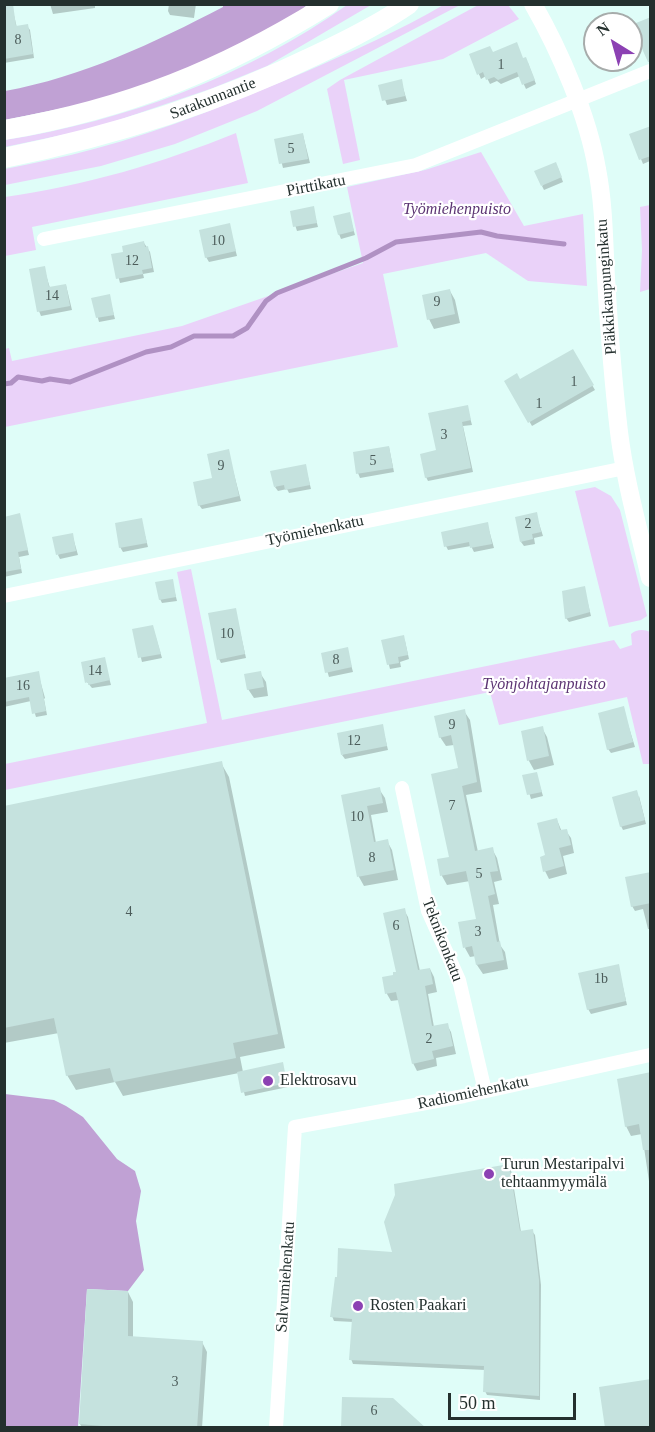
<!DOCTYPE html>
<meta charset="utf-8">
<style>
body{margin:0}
#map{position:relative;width:655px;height:1432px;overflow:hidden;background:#dffdf8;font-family:"Times New Roman",serif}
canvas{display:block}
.frame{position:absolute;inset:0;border:6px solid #24302e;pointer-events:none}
.north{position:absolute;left:583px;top:12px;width:60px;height:60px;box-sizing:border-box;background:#fff;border:2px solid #a7acab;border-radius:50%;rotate:323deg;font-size:16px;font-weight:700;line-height:24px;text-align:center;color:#24302e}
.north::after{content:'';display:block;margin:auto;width:21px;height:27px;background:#8c41b3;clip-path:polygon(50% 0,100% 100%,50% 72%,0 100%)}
.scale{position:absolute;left:448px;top:1393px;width:128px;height:27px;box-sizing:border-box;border:3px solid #24302e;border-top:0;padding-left:8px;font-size:18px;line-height:21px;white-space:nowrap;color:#24302e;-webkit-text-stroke:4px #fff;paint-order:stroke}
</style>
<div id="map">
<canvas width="655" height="1432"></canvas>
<div class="frame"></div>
<div class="north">N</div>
<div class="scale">50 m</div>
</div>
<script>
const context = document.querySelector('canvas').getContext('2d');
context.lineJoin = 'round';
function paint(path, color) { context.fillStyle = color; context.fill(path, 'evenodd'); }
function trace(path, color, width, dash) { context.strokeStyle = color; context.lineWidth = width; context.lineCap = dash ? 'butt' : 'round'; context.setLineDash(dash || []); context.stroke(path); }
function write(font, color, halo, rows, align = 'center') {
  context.font = font + ' "Times New Roman",serif'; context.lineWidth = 4.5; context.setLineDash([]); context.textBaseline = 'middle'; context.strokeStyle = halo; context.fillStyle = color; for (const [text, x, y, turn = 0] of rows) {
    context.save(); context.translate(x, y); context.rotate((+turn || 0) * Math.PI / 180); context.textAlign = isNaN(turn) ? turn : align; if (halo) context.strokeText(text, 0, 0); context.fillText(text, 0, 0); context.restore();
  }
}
paint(new Path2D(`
 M445,4l15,1 -203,106 -82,33 -74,22 -96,19v-16c29,-6 60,-12 89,-20 72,-19 142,-48 211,-77 47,-21 95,-41 140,-68z
 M480,4l28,1 11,14 -76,40 -99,21 16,80 -17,4 -16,-75 13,-9z
 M347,5h24l-104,61 -54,22 -118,40 -90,19v-7c120,-19 242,-64 342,-135z
 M236,133l12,50 -216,44 4,23 -31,6v-59c79,-11 157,-34 231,-64z
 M481,152l43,74 59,-12 4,72 -59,-5 -42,-28 -103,21 15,73 -393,80v-78l4,-1 3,13 170,-35 181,-63 -16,-76 78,-17z
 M650,205v84l-10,3 2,-42 -2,-43z
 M595,487l16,9 9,14 27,106 -6,4 -32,7 -34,-136z
 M191,569l31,151 392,-80 6,9 12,-4 -1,-11c5,-5 14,-5 19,-2v132h-7l-16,-67 -128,28 -9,-33 -485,98v-26l202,-41 -30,-151z`), '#ead2f9');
paint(new Path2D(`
 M223,5h84l-10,9 -48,26 -63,31 -83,29 -98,20v-29c77,-14 149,-48 218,-84z
 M5,1094l49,6 12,6 17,11 34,42 18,12 6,20 -5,30 8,49 -16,21 -41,-2 -9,138h-73z`), '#c0a1d4');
paint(new Path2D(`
 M50,4h45v4l-42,6z
 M169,4h27l-2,14 -24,-3 -2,-4z
 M13,11l4,17 10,-2 3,4 4,28 -30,5v-51z
 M634,21l8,24 -11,5v-26h-5z
 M493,53l30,6 5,4 8,21 -10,5 -6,-13 -19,8 -4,-3 -7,3 -4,-8 -5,3 -10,-24z
 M401,81l6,20 -20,4 -7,-19z
 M650,127v34l-7,3 -2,-5z
 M303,135l7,28 -27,5 -7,-28z
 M558,168l5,14 -19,8 -2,-4z
 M313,208l5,19 -21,4 -6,-19z
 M349,214l6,21 -14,4 -2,-5z
 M229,225l8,31 -28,6 -3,-5z
 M144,243l6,9 4,20 -11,2 1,4 -24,5 -7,-28 12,-2z
 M44,268l6,20 16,-3 6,25 -31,6 -2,-5z
 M450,291l5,9 5,23 -26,6 -5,-10z
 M109,296l6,23 -16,3 -6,-23z
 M572,351l23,39 -63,36 -26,-45h14z
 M467,406l5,19 -9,1 10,46 -45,9 -2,-4 12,-25z
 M389,447l5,25 -34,6 -2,-5z
 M228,451l13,50 -39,8 -3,-4z
 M305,465l6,24 -22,4 -2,-4 -9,2 -3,-4z
 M536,514l7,22 -9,2 1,6 -11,2 -3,-4z
 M19,515l10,40 -10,2 3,16 -18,4v-59z
 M141,520l7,27 -25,5 -3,-5z
 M487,523l7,25 -20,4 -3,-6 -23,4 -2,-4z
 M72,534l6,21 -18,4 -2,-4z
 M172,581l5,20 -15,2 -2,-4z
 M584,587l7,29 -22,6 -3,-4z
 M235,609l11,49 -25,5 -2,-4z
 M134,630l20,1 8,27 -20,4z
 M383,641h22l4,18 -9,3 1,5 -11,2z
 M347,649l6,23 -24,5 -7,-23z
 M104,659l7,26 -19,3 -5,-6z
 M38,673l7,25 -1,1 3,16 -11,2 -5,-16 -27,6v-27z
 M260,673l6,9 2,14 -14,2 -6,-9z
 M623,708l12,39 -24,6 -3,-4z
 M464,711l6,9 12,72 -16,3 12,57 14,-3 5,9 5,22 -8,2 5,22 -6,1 7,40 5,7 3,17 -25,5 -6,-9 -1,-9 -6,1 -5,-9 13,-28 -8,-39 -23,4 -5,-9 -4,-16 13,-2 8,-89 -5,-24 -8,1 -6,-9z
 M382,725l6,25 -43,9 -3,-4z
 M542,728l5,9 7,28 -20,5 -5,-9 -7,-29z
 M221,763l8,14 56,271 -45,9 3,15 39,-8 6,23 -43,9 -6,-23 -116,23 -8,-14 -39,8 -9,-15 -8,-42 -55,10v-236z
 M536,773l7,23 -12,3 -7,-23z
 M379,789l6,9 3,14 -17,3 5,28 11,-2 5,9 6,30 -34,6 -5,-9 -16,-81z
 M639,796l7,28 -23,6 -2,-4z
 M557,820l5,12 4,-1 5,7 3,15 -11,3 4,18 -18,5 -4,-8z
 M650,874v55h-2l-5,-20 -8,2 -3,-5z
 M404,910l4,7 12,54 10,-2 4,8 3,15 -9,2 6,33 13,-2 4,7 5,22 -20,4 1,8 -20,5 -4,-8 -14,-63 -8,1 -4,-7 -3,-16 11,-2 3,-3z
 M618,965l9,40 -36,9 -3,-5z
 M650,1073v115l-8,-54 -11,2 -5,-10z
 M509,1166l2,4 10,62 11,-1 3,4 6,50 -1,115 -53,-5 -2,-4v-21l-132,-6 -2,-5 3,-37 -20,-1 -2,-5 62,-63z
 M128,1292l5,10v36l69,4 5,10 -5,76h-120l-2,-4z`), '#0003');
trace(new Path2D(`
 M4,384l7,-1 7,-6 24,4 8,-2 20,3 76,-30 25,-5 23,-11h39l14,-8 19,-27 11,-8 89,-35 30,-16 85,-10 16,4 67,8`), '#b091c3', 5);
paint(new Path2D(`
 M4,4h9l3,22 12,-2 5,30 -29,5z
 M651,17v45h-3l-9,-20 -8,3v-20z
 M517,42l6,16 3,-1 9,23 -13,5 -5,-13 -19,8 -4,-3 -8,3 -3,-8 -6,3 -8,-21 21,-8 3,6z
 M402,79l3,17 -23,5 -4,-16z
 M651,126v30l-12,4 -10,-26z
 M303,133l5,26 -29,5 -5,-25z
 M556,162l6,15 -21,9 -7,-15z
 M314,206l3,17 -24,4 -3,-16z
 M350,212l4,19 -16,4 -5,-19z
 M230,223l6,28 -31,7 -6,-28z
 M144,241l1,6 3,-1 4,22 -10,2 1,4 -27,5 -5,-25 12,-2 -1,-6z
 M45,266l4,21 17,-3 4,22 -33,6 -8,-43z
 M450,289l5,25 -28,6 -5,-25z
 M110,294l4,21 -18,3 -5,-20z
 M573,349l21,36 -66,38 -24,-42 13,-8 3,6z
 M468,405l3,15 -9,2 9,46 -46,10 -5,-24 16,-4 -8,-37z
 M389,446l4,22 -37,6 -3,-22z
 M229,449l10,47 -41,10 -5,-24 19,-4 -5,-24z
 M306,464l4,21 -25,5 -1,-5 -10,2 -4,-16z
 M537,512l4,20 -9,2 1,5 -13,3 -5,-25z
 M20,513l8,37 -10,2 3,17 -17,3v-55z
 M142,518l5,25 -28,5 -4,-25z
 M488,522l4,22 -22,4 -1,-6 -25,5 -3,-15z
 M73,533l3,18 -20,4 -4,-18z
 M173,579l3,18 -17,3 -4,-18z
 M585,586l5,26 -25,7 -3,-28z
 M236,608l9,46 -28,6 -9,-47z
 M153,625l8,29 -23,4 -6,-29z
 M404,635l4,20 -10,2 1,6 -12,2 -6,-25z
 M348,647l4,20 -27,6 -4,-20z
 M105,657l5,23 -22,5v-3l-3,1 -4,-21z
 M39,671l7,40 -14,3 -3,-17 -25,5v-24z
 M261,671l3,16 -17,3 -3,-16z
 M624,706l9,36 -26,8 -9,-37z
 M465,709l12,73 -15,4 13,65 18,-4 5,24 -8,1 5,22 -7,2 9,46 3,-1 4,19 -28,5 -4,-19 -9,2 -5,-26 18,-3 -10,-48 -26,5 -3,-17 12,-2 -18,-83 27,-6 -7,-33 -12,3 -5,-22z
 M383,724l4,22 -46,9 -4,-22z
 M543,726l6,30 -22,5 -6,-30z
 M222,761l56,273 -45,9 3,15 -122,24 -4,-14 -44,8 -12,-58 -50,10v-222z
 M537,772l5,20 -15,3 -5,-20z
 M380,787l3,16 -16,3 7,36 14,-3 6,31 -37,7 -16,-82z
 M637,790l8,30 -25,7 -8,-30z
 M557,818l3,12 7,-1 4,16 -12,3 5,18 -21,6 -3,-15 5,-2 -8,-32z
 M651,872v31l-20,4 -6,-30z
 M405,908l13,62 12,-2 3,16 -8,2 7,40 16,-3 5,23 -21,5 2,8 -22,5 -16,-72 -11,2 -3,-17 11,-2v-3h3l-13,-59z
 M619,964l7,37 -39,9 -9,-37z
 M283,1062l4,21 -46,10 -4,-21z
 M651,1072v78h-8l-4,-26 -14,3 -8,-48z
 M509,1164l11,67 13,-2 6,51v116l-56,-4 1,-26 -135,-6 3,-41 -22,-2 5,-40h2l1,-29 54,4 -8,-30 11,-27 -1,-11z
 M87,1289l41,2v45l75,5 -6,87h-70l-48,-4z
 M651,1379v49h-46l-6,-41z
 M342,1397l51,1 33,30h-85z`), '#c5e2de');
trace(new Path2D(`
 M44,239l372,-74 234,-94
 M4,596l621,-128
 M402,788l26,123 31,69 26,111
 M276,1428l19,-301 169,-31 186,-41`), '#fff', 14);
trace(new Path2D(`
 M533,4c27,47 55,112 64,165 7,36 7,72 9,109 3,51 7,102 13,154 6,49 20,98 31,146`), '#fff', 18);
trace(new Path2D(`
 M4,130c123,-21 219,-60 325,-126
 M4,158c109,-22 213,-55 312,-103 32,-15 64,-31 93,-51`), '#fff', 20);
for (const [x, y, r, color] of [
 [268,1081,6,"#8c41b3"],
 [489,1174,6,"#8c41b3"],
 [358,1306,6,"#8c41b3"]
]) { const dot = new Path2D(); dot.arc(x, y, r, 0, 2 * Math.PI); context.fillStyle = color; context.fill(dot); trace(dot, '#fff', 2); }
write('14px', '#4c5c5a', null, [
 ["8",18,40],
 ["1",501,65],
 ["5",291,149],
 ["10",218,241],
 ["12",132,261],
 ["14",52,296],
 ["9",437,302],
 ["1",574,382],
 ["1",539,404],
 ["3",444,435],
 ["5",373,461],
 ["9",221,466],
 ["2",528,524],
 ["10",227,634],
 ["8",336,660],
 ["14",95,671],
 ["16",23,686],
 ["9",452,725],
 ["12",354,741],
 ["7",452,806],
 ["10",357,817],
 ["8",372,858],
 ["5",479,874],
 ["4",129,912],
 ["6",396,926],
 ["3",478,932],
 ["1b",601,979],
 ["2",429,1039],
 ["3",175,1382],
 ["6",374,1411]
]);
write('16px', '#24302e', '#fff', [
 ["Satakunnantie",213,99,-21],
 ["Pirttikatu",316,186,-11],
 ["Pläkkikaupunginkatu",607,287,-94],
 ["Työmiehenkatu",315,531,-12],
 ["Teknikonkatu",442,940,69],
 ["Radiomiehenkatu",473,1093,-12],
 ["Salvumiehenkatu",286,1277,-86]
]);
write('italic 16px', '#5c3473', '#fff', [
 ["Työmiehenpuisto",457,210],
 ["Työnjohtajanpuisto",544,685]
]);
write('16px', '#24302e', '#fff', [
 ["Elektrosavu",280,1081],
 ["Turun Mestaripalvi",501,1165],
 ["tehtaanmyymälä",501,1183],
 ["Rosten Paakari",370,1306]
], 'left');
</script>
